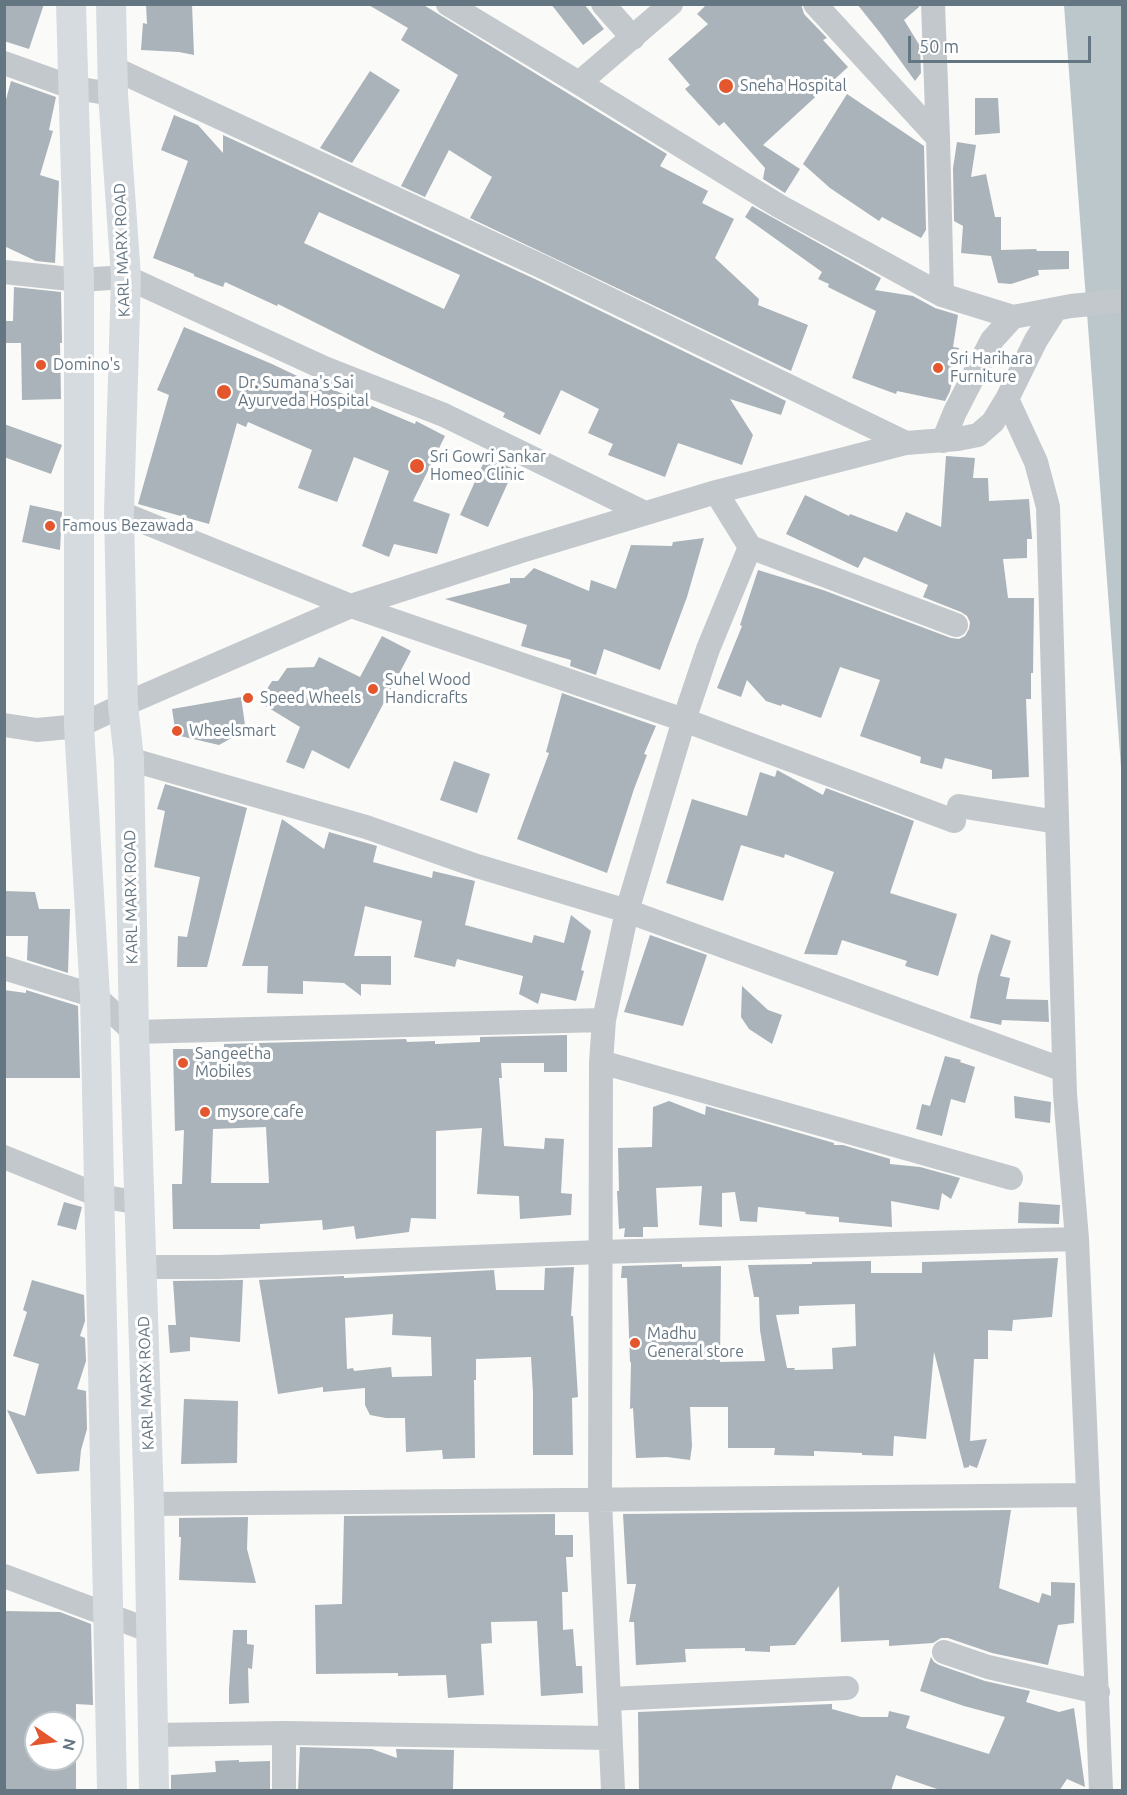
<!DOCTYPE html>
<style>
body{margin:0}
#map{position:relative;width:1127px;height:1795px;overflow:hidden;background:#fafaf8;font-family:Ubuntu,sans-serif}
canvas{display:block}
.frame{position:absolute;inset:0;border:6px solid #657683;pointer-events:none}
.north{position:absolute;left:24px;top:1711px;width:60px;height:60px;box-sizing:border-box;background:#fff;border:2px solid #c1c8cd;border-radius:50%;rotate:103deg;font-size:16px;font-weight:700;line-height:24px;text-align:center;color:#657683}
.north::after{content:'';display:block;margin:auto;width:21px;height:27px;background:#e4572e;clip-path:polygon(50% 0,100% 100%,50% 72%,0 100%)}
.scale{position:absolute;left:908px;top:36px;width:183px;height:27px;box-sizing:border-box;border:3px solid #657683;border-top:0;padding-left:8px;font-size:18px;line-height:21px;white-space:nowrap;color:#657683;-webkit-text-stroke:4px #fff;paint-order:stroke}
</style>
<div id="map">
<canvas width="1127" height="1795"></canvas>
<div class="frame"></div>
<div class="north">N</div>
<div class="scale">50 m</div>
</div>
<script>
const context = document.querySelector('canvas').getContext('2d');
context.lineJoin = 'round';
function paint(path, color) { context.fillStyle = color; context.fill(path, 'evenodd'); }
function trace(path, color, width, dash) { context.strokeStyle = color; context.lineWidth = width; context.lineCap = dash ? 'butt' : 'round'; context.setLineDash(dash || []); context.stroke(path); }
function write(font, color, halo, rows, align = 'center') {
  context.font = font + ' Ubuntu,sans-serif'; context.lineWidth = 6; context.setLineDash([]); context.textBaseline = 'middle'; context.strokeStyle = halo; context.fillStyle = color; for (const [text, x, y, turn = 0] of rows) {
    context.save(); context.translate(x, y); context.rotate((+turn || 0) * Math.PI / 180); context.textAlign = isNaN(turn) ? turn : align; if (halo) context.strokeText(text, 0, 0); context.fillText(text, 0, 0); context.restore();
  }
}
paint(new Path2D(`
 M1064,5h58v776z`), '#bbc7cb');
paint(new Path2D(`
 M4,4h40l-15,45 -25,-8z
 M146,4h46l2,51 -15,-3 -38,-2 2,-27 4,1z
 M367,4h55l245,150 -7,12 48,25 -6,12 32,16 -19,39 44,41 -1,6 50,20 -17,46 -321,-153 22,-41 -43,-27 -24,47 -24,-11 57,-111 -57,-35 7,-12z
 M551,4h33l20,25 -21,16z
 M707,4h94l3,10 23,24 -4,2 25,27 -85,78 37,24 -15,24 -22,-14 2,-11 -41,-46 -5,4 -34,-37 5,-4 -22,-26 40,-35 -11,-10z
 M857,4h62v3l-15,13 16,26 1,27 -6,8 -34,-47z
 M370,71l30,19 -48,73 -32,-15z
 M11,81l45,16 -7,33 4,1 -13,44 19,6 -4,82 -19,-2 -32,-15v-139z
 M847,94l77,52 2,84 -5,8 -39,-21 -3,4 -49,-33 -27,-24z
 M975,98h23l2,35 -25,2z
 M174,115l24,10 25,28v-18l314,145 249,121 -5,14 -51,-16 23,36 -11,30 -64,-22 -13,34 -57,-22 5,-11 -25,-11 11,-24 -38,-19 -21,45 -37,-18 2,-4 -131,-61 -96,-48 -1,2 -52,-24 -2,5 -29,-11v-2l-41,-16 35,-97 -27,-11zM319,212l141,63 -16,34 -140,-66z
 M957,142l19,3 -5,32 15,-3 9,43h6v33l35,-1 1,2h32v18l-31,1 1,5 -28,9 -13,-1 -7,-27 -30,-3 2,-27 -9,-5 -1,-53z
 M752,206l129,72 -6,12 38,6 22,12 23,7 -5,32 6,1 -9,43 -5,10 -48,-10 -1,3 -44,-16 24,-67 -48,-24 1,-3 -11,-5 4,-7 -77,-55z
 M14,287l47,5 1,51h-2l1,56 -39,1 -1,-57h-17v-22h9z
 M184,327l88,37 44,21 1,-2 98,41 1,-3 29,15 -32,65 37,13 -13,40 -43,-10 -5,13 -27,-11 27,-75 -35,-14 -17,45 -39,-14 14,-38 -64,-28 -2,5 -9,-4 -28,101 -71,-20 31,-109 -12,-5z
 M4,424l58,21 -11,29 -47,-17z
 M946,456l29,2 -2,20h15l1,23 40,-2 3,40h-5v19l-24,1 5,39h26l-1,75h-2v26h-5l3,78 -37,2v-9l-47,-12 -3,11 -22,-6 1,-6 -61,-21 20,-56 -40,-13 -19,51 -39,-14 -1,2 -15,-5 -19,-21 -6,17 -24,-9 25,-62 -2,-1 18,-55 65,20 128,48 8,1 6,-3 4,-7 1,-7 -3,-6 -6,-4 -38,-15 5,-12 -64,-28 -6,11 -72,-34 19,-39 44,21 1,-2 47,18 9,-20 35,15z
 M486,457l28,12 -26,58 -28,-12z
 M30,505l32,7 -2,38 -38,-8z
 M704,538l-17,59 -27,73 -56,-21 -8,26 -26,-9 1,-6 -50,-14 6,-21 -82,-26 65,-16v-5h14l10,-10 55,23 2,-11 25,9 15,-44 41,1 1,-4z
 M382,636l29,15 -62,118 -37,-19 -8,19 -18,-7 14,-35 -41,-25 13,-21h6l9,-13 27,-1 5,-10 41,20z
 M562,693l94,33 -12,28 3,1 -13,34 -27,84 -90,-34 32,-86 -3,-1z
 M241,697l4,28 -8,10 -18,10 -43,-10 -4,-26z
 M454,761l36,13 -13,39 -37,-13z
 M777,770l46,25 3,-7 88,33 -24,72 67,21 -19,62 -33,-10 2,-5 -65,-21 -5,15 -33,-1 30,-82 -49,-18 -1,4 -43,-13 -18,56 -57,-18 26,-84 55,17 13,-44 15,5z
 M165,784l82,24 -40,159h-30l1,-31 9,1 13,-60 -46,-10 11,-56 -8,-2z
 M282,819l42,30 5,-17 48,14 -4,16 59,16 1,-7 42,10 -10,44 67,18 2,-8 30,8 7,-28 20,16 -10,39 3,1 -8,30 -35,-8 -3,11 -19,-10 4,-18 -66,-17 -2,8 -41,-10 8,-36 -57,-15 -11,50h37v29l-30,-1v12l-17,-13 -41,-2v13l-36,-1 1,-27h-26z
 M4,891l31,1 4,17h31l-2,64 -41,-13 1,-24h-24z
 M991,934l20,7 -11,35 10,2 -4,21 42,1 1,22 -47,-2 -1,5 -31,-7 8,-42z
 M650,935l57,20 -24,71 -59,-14z
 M742,986l26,24 14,5 -10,29 -23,-15 -8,-12z
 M4,990l22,3v-3l52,16 2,72h-76z
 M567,1035v37h-23v-9h-43l1,15h-3l5,68 40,3 1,-11 19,1 -3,54 11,1 -1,21 -51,4 -1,-23 -42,-2 5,-66 -46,3v88l-25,-1 -2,14 -53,7 -2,-13 -31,4 -1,-10 -62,4v5h-87l-1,-45h10l2,-54 -9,1 -2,-82h51v-5l182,-5 1,3 28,-1v3l45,-2v-5zM266,1127l3,56h-58l2,-54z
 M945,1056l16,4 -1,2 15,5 -10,36 -14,-4 -9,37 -26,-7 6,-25 8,2z
 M1014,1096l37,6 -1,21 -35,-5z
 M669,1101l36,14 1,-9 128,37v2h9l47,14v5l30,3 40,11 -9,21 -9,-6 -3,17 -48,-9 1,26 -53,-5v-5l-34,-3 1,-2 -48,-5 -1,15 -17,-1 -5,-29 -13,1v34l-23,-2 3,-39 -46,2 2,39h-15v10h-19l1,-9 -6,1 -2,-38h2l-1,-43 34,-1 1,-40z
 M64,1202l18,5 -6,23 -19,-5z
 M1019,1202l41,3 -1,19 -41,-1z
 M1058,1258l-6,59 -39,3 -1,11 -24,-1v29h-14l-4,82 17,-2 -10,29 -8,-3v2l-5,1 -30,-116 -8,87 -32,-3 -1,20 -31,-1v-2l-48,-2v5l-40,-1 1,-7h-47v-41h-38l2,39 -2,14 -23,-3 -31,1 -3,-50 -3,1 1,-47h-1l-3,-84h-6l1,-12 60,-2v3l39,-1 -1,96 45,-1 -5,-31 -1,-33h-5l-6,-32 64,-1v-2l59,-1v12h51v-11zM855,1304l1,42 -24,2 1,21 -39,1 1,-2h-8l-11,-53 23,-1v-8z
 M574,1267l-3,49h2l5,81 -6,1 1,57h-40v-62l-2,-36 -55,2v21h-2l1,78 -32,1 -1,-9 -36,2 -1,-34h-19l-16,-3 -5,-10v-17l-42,4v-5l-45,7 -19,-114 85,-4v2l150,-8 2,20h48l1,-22zM393,1314l-1,21 39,2 1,39 -40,1 -1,-10 -37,4 -1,-3 -6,1 -2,-51z
 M32,1280l52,15 1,26 -5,15 5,2 1,23 -9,28 9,2 1,38 -6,21 -2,21 -42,3 -30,-64 18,6 14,-52 -26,-8 14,-44 -4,-2z
 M243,1280l-3,62 -50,-5v14l-20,2 -2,-28h8l-3,-44z
 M184,1399l54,2 -1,62 -56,1z
 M1011,1510l-12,78 40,15 3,-10 9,3v-14l24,1 -1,40 -16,2 -10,40 -56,-12 -44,-15h-7l-8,5 -44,3v-6l-48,2 -2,-56 -44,59 -25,1v6l-25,-1v-3l-60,1 1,13 -50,3 -2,-43h-5l7,-38h-9l-4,-70z
 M555,1514v21h18v22h-7l2,35h-6l1,38 10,-1 3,37h6l1,27 -42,3 -4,-75 -46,1 1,21 -11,1 3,51 -36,3 -2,-23 -48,1v-3l-82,1 -1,-69 27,-1 2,-88z
 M248,1517l-1,32 9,34 -77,-3 2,-43h-2v-19z
 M4,1611l56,1 31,12 2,81 -17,-1v87h-72zM36,1723h36v36h-36z
 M233,1630h14v14l7,1 -2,24 -4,-1 1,35 -20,1v-15z
 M931,1657l3,5 5,3 46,16 45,10 -4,11 33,10 15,-4 11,79 -18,-8 -8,12h-116l-47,-16 -5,16h-252l-1,-79 194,-8v5l29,8h27l1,-6 21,5 -4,12 83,26 16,-37 -41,-11 -44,-15z
 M300,1747l72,2 25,9 -1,-9 58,1 -1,39 -155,2z
 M239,1760v2l31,-1v30h-99v-16l45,-3 -1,-11z`), '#aab3b9');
trace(new Path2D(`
 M448,4l131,79 92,-79
 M603,4l30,34
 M815,4l123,134
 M933,4l5,134 4,157 71,22
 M4,63l70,25 39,6
 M113,68l430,199 363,176
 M579,83l200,123 163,89
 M4,272l75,8 47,-3 198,91 120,47 201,98
 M1007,399l29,63 12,45 17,587 12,145 24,551
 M943,441l12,-29 37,-72 21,-23 58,-11 51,-5
 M119,512l232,94 333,114 270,101
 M750,547l206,78
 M4,725l33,5 42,-4 44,-21 228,-99 173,-56 192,-58 190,-49 52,-4 20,-4 15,-13 14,-23 29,-59 19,-30
 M129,759l237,68 111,39 150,45 57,-191 24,-71 42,-102 -34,-55
 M959,806l98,16
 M4,968l91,28 39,36 470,-12
 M601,1062l410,116
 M4,1157l96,39 40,7
 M142,1267h77l381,-15 477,-13
 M149,1504l939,-9
 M4,1576l147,55
 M944,1652l44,15 110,25
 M609,1699l238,-11
 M284,1733v57
 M153,1735l131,-2 326,5
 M613,1790l-13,-289 1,-439 3,-42 23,-109 437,159`), '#c3c8cc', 24);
trace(new Path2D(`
 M71,4l8,276v446l16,270 17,794
 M111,4l2,90 13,183 -7,235 4,193 6,54 5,273 15,472 5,286`), '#d6dbdf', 30);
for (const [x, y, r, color] of [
 [726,86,8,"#e4572e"],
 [41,365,6,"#e4572e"],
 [938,368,6,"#e4572e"],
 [224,392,8,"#e4572e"],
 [417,466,8,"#e4572e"],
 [50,526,6,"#e4572e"],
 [373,689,6,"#e4572e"],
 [248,698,6,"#e4572e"],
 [177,731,6,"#e4572e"],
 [183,1063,6,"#e4572e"],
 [205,1112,6,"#e4572e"],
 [635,1343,6,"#e4572e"]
]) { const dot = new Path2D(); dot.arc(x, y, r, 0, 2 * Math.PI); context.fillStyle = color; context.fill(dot); trace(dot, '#fff', 2); }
write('16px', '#657683', '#fff', [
 ["Sneha Hospital",740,86],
 ["Sri Harihara",950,359],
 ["Furniture",950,377],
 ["Domino's",53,365],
 ["Dr. Sumana's Sai",238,383],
 ["Ayurveda Hospital",238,401],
 ["Sri Gowri Sankar",430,457],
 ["Homeo Clinic",430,475],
 ["Famous Bezawada",62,526],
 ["Suhel Wood",385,680],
 ["Handicrafts",385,698],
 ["Speed Wheels",260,698],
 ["Wheelsmart",189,731],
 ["Sangeetha",195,1054],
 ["Mobiles",195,1072],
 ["mysore cafe",217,1112],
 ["Madhu",647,1334],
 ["General store",647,1352]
], 'left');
write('16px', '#657683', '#fff', [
 ["KARL MARX ROAD",122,250,-92],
 ["KARL MARX ROAD",131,897,-91],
 ["KARL MARX ROAD",146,1383,-92]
]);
</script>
